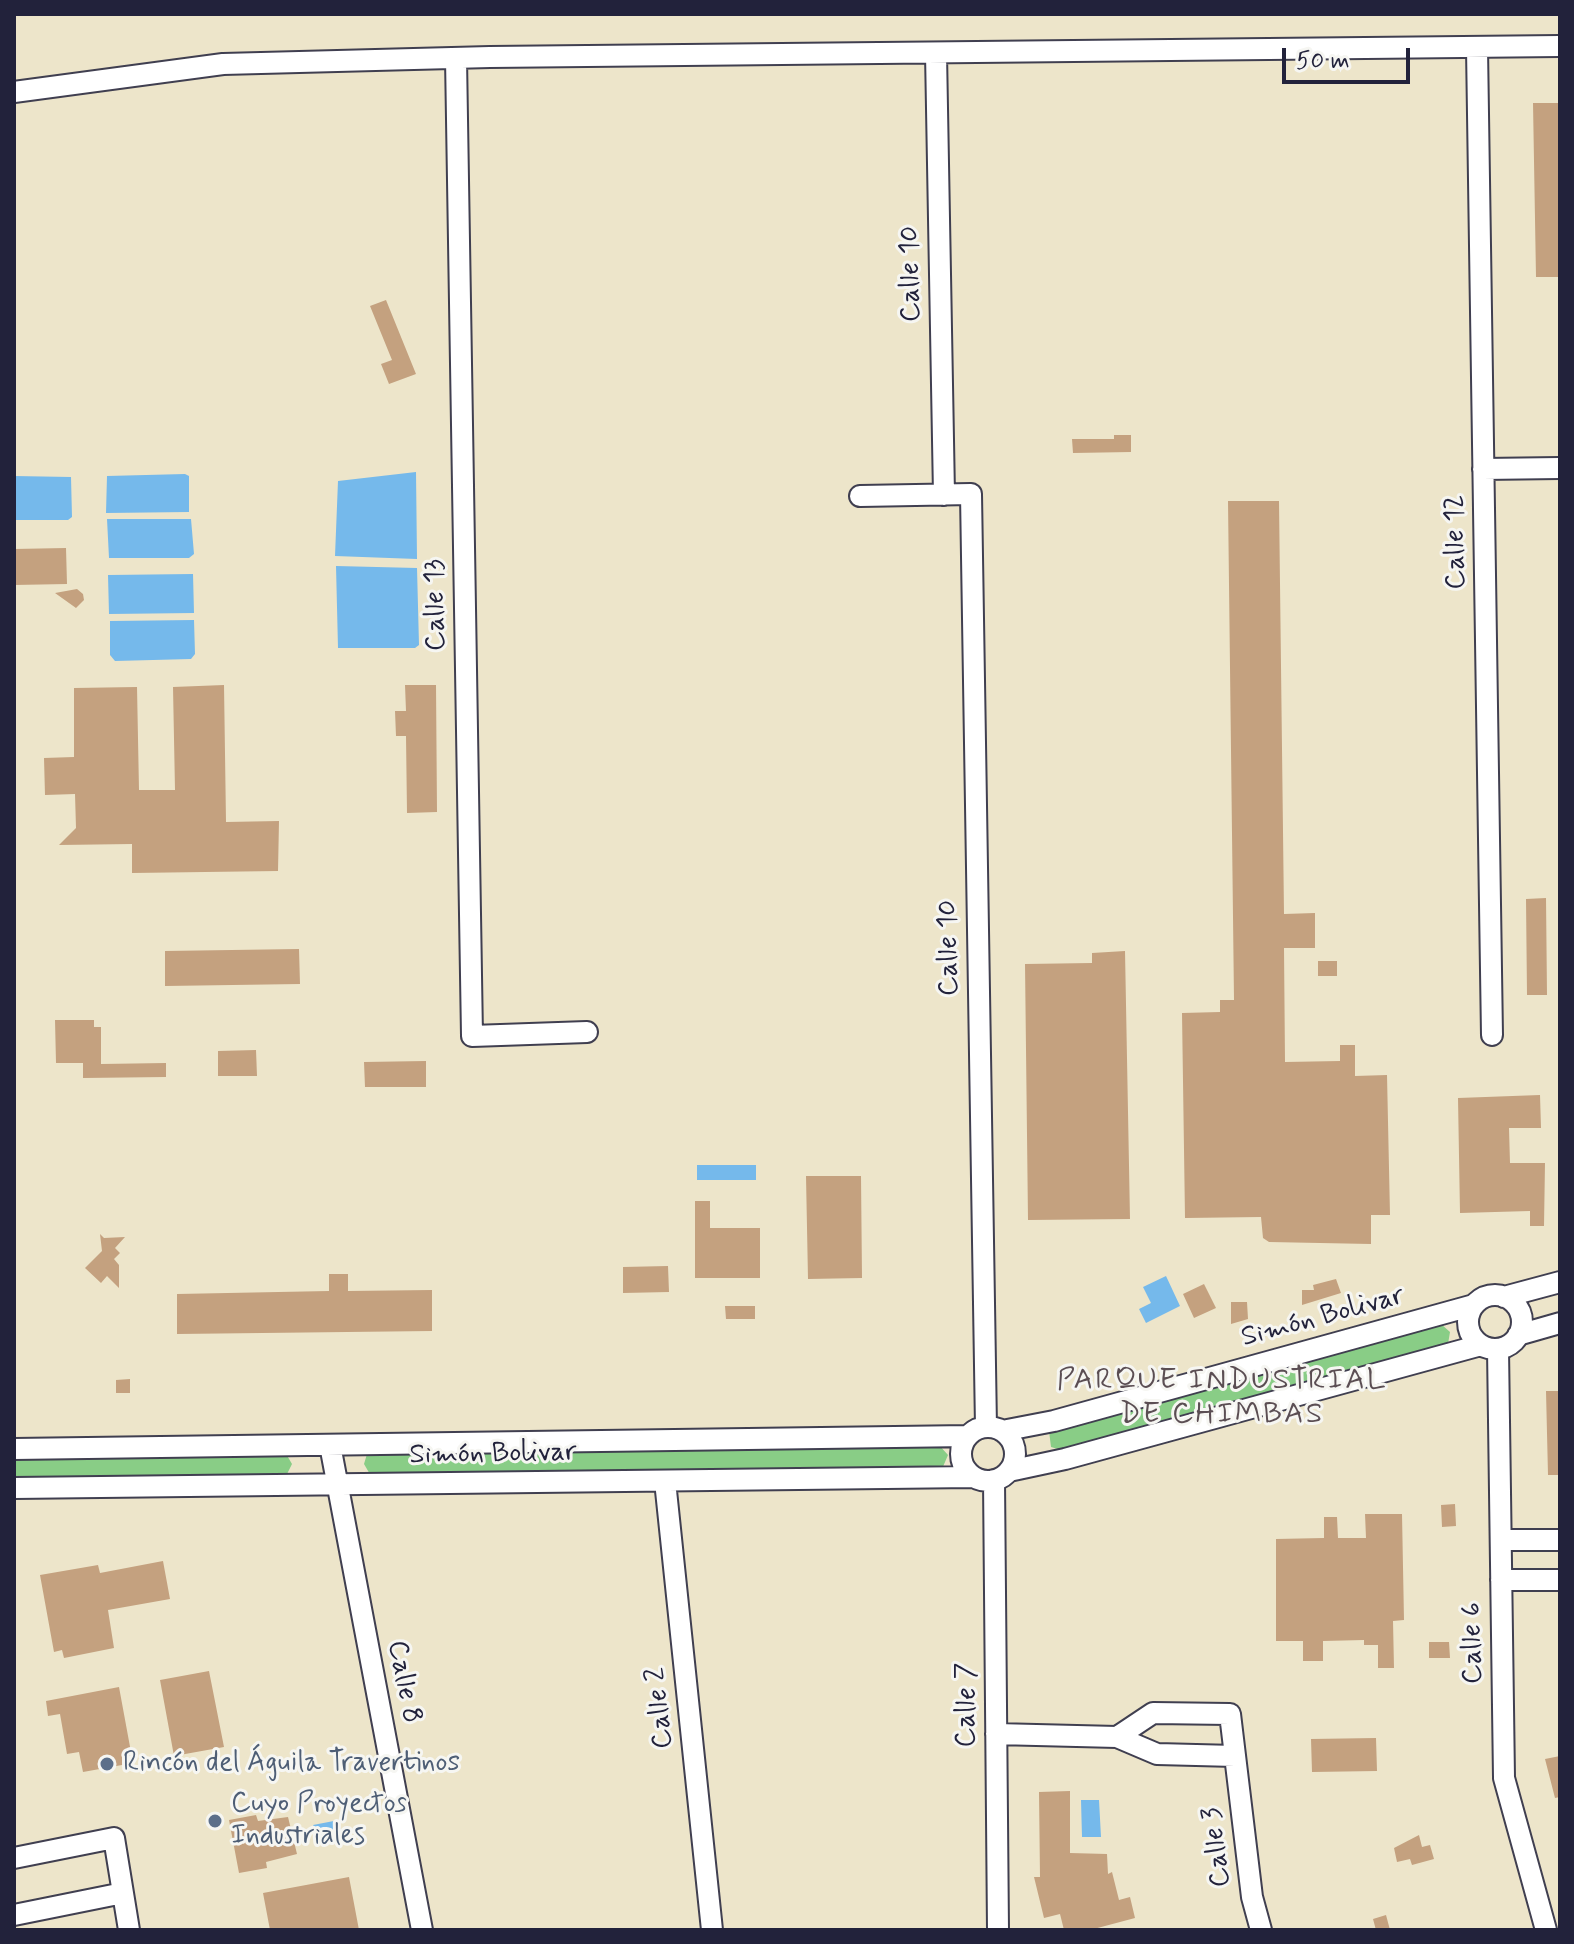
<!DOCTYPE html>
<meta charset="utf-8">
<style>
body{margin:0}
#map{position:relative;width:1574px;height:1944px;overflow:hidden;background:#ede5ca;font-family:Mynerve,sans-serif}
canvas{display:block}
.frame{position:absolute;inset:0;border:16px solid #22223b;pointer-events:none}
.scale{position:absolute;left:1282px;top:48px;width:128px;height:36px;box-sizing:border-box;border:4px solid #22223b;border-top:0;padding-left:10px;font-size:24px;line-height:28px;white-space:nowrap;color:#22223b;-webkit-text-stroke:6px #f6f6f2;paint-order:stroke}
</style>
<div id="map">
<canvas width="1574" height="1944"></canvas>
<div class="frame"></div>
<div class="scale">50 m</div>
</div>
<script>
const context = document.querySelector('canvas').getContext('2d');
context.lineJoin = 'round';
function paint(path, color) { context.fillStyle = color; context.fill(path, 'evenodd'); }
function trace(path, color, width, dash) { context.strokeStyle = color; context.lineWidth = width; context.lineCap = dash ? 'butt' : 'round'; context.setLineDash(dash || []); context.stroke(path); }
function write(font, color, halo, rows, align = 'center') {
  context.font = font + ' Mynerve,sans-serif'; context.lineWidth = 6; context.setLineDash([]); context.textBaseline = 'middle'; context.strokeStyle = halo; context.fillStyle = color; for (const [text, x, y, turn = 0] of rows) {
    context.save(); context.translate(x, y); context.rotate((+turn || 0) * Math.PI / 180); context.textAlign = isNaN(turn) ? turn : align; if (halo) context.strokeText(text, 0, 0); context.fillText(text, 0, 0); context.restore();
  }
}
paint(new Path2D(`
 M1441,1324l9,8 -2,12 -387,106 -10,-3 -2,-16z
 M939,1445l9,10 -6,14 -571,7 -7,-12 3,-10z
 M285,1452l7,12 -6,12 -272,5v-24z`), '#89cd86');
paint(new Path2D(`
 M416,472l1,87 -82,-3 3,-75z
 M185,474l4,2v36l-83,1 1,-37z
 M14,476l57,1 1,40 -4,3h-54z
 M107,519h84l3,35 -5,4h-80z
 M336,566l81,2 2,77 -4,3h-77z
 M193,574l1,39 -85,1 -1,-39z
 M194,620l1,34 -4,5 -76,2 -5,-6v-34z
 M697,1165h59v15h-59z
 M1166,1276l14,30 -34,17 -7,-14 12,-6 -8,-16z
 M1081,1800h18l2,37h-19z
 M339,1820l2,13 -25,5 -3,-13z`), '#75b9eb');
paint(new Path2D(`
 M1533,103h27v174h-24z
 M386,300l30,74 -27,10 -8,-20 11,-4 -22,-54z
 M1114,435h17v17l-58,1 -1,-14h42z
 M1228,501h51l5,413 31,-1v35h-31l1,114 55,-1v-16h15v31l32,-1 3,140h-19v29l-102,-2 -6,-4 -2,-21 -76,1 -3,-205 38,-1v-12h14z
 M66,548l1,36 -53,1v-36z
 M77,589l6,5 1,6 -8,8 -21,-15z
 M224,685l2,137 53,-1 -1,50 -146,2v-29l-73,1 17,-17 -1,-34 -30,1 -1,-37 30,-1v-69l63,-1 2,103h36l-2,-103z
 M405,685h31l1,127 -30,1 -1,-77h-10l-1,-25h11z
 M1546,898l1,97h-20l-1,-96z
 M299,949l1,35 -135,2v-35z
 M1125,951l5,268 -102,1 -3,-256 67,-1v-10z
 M1318,961h19v15h-19z
 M55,1020h39v7h7v37l65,-1v14l-83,1v-15h-27z
 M256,1050l1,26h-39v-25z
 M426,1061v26h-61l-1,-25z
 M1540,1095l1,33h-32l1,35h35l-1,63h-14v-15l-70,2 -2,-115z
 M806,1176h55l1,102 -54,1z
 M695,1201h15v27h50v50h-65z
 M100,1234l4,4 21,-1 -10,11 5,5 -6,6 5,6v23l-12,-12 -6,7 -16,-15 17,-17z
 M668,1266l1,26 -46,1v-26z
 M329,1274h19v17l84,-1v41l-255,3v-40l152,-3z
 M1336,1279l5,14 -39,12v-15h12l-1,-5z
 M1204,1284l12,24 -22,10 -11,-24z
 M1231,1302h16l1,17 -17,5z
 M725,1306h30v13h-29z
 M130,1379v14h-14v-13z
 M1546,1391h14v84h-12z
 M1455,1504l1,22 -14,1 -1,-22z
 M1365,1514h37l2,106 -11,1 1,47h-16v-23h-14v-5l-41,1v20h-20v-20h-27v-102l48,-1v-21h13l1,21h28z
 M163,1561l7,38 -62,11 6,38 -50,10 -2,-8 -8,2 -14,-77 58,-10 2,8z
 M1429,1642h20l1,16h-21z
 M209,1671l15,76 -50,9 -14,-76z
 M119,1687l14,76 -50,9 -4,-20 -12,2 -7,-40 -12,2 -2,-15z
 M1376,1738l1,33 -65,1 -1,-33z
 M1560,1756v41l-5,1 -10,-39z
 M1070,1791v62l37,1 1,20 4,-2 7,28 11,-3 5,21 -45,12h-26l-4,-16 -16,4 -10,-41h6l-1,-85z
 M256,1815l2,6 30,-4 9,37 -31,8 1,6 -28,5 -10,-53z
 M1419,1835l3,12 8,-2 4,14 -22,6 -2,-6 -13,3 -3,-14z
 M349,1877l10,53h-89l-7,-37z
 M1386,1915l4,15h-14l-3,-11z`), '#c4a17f');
const street = new Path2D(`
 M1477,48l15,987
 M936,53l8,442
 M456,58l16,978 115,-4
 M14,92l209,-28 267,-7 1070,-11
 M1483,469l77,-1
 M860,496l111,-2 15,933
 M1468 1322a27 27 0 1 1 54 0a27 27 0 1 1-54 0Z
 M1504,1297l56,-15
 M1518,1335l42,-12
 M1498,1349l6,429 42,152
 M961 1454a27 27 0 1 1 54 0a27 27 0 1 1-54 0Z
 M1002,1431l52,-10 420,-116
 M330,1445l92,485
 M14,1449l954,-13
 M1009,1471l56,-12 416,-114
 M994,1480l4,450
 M665,1481l47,449
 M14,1488l959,-11
 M1501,1540h59
 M1501,1580h59
 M996,1734l121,3 40,17 78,2
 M1117,1737l36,-24 77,1 22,183 9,33
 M14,1858l100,-20 15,92
 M14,1915l109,-22`);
trace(street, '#403f50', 24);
trace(street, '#fff', 20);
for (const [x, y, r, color] of [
 [107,1764,8,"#5c6f8a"],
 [215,1821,8,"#5c6f8a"]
]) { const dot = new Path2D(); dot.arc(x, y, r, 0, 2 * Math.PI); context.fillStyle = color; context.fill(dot); trace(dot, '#f6f6f2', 3); }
write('28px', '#22223b', '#f6f6f2', [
 ["Calle 10",912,274,-91],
 ["Calle 12",1457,542,-91],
 ["Calle 13",437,605,-91],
 ["Calle 10",950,948,-91],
 ["Simón Bolivar",1323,1318,-15],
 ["Simón Bolivar",493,1455,-1],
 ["Calle 6",1474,1643,-91],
 ["Calle 8",403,1682,79],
 ["Calle 7",968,1705,-90],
 ["Calle 2",661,1708,-96],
 ["Calle 3",1218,1847,-97]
]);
write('28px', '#4e5e75', '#f6f6f2', [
 ["Rincón del Águila Travertinos",123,1764],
 ["Cuyo Proyectos",231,1805],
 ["Industriales",231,1837]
], 'left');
context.letterSpacing = '2px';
write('30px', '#5b4e53', '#f6f6f2', [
 ["PARQUE INDUSTRIAL",1222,1382],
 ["DE CHIMBAS",1222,1416]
]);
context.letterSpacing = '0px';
</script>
